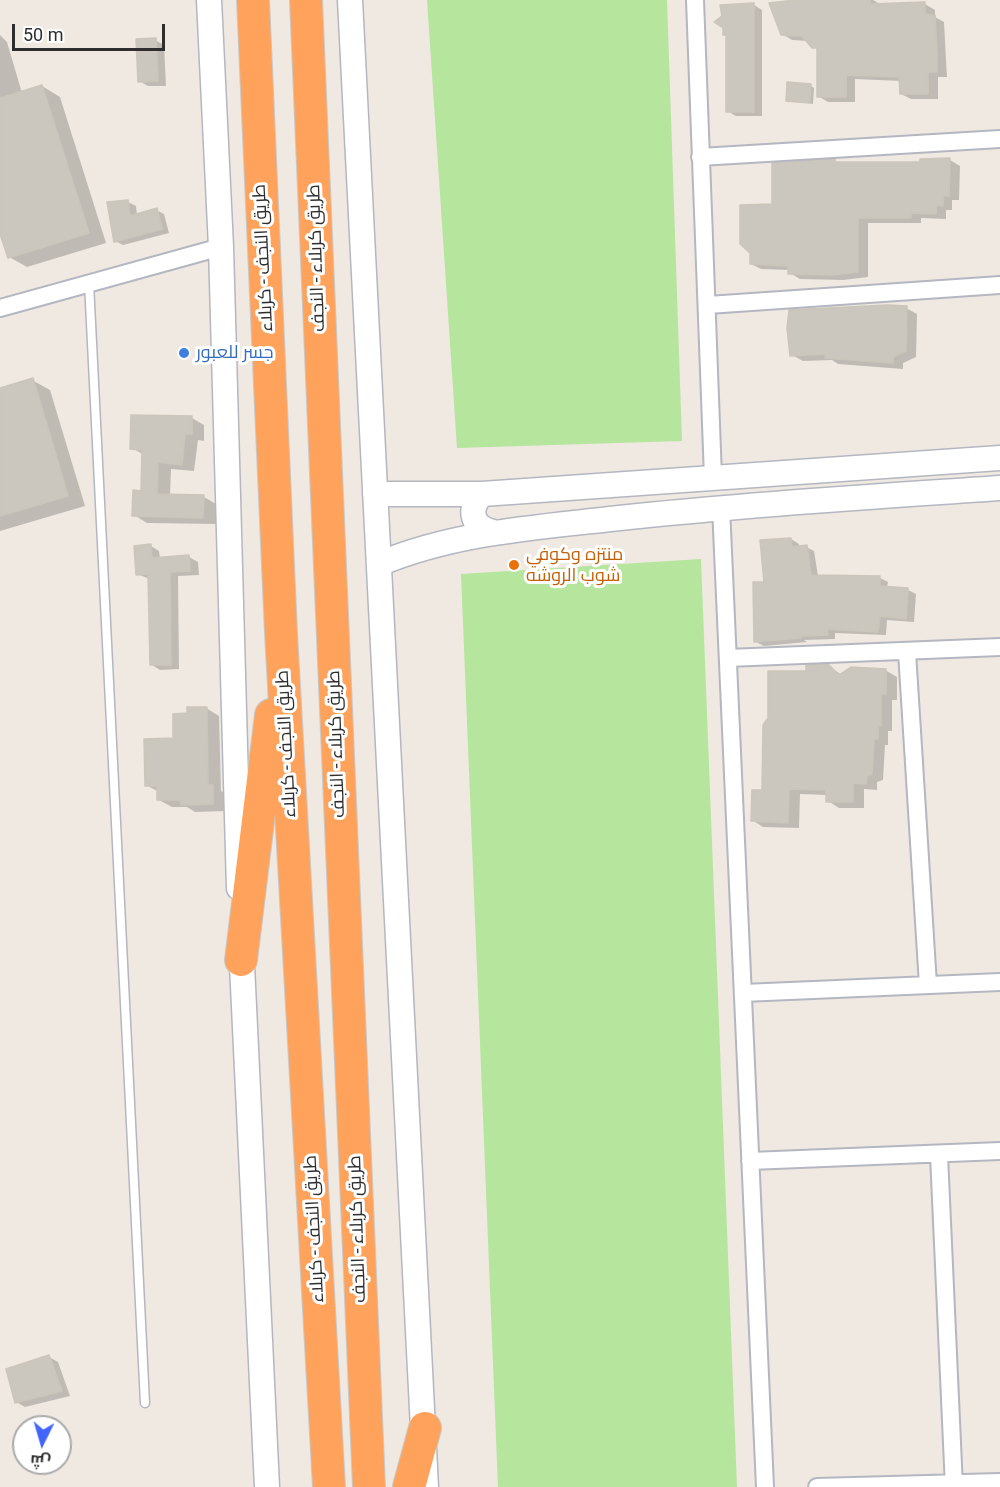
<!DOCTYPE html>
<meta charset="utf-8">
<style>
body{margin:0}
#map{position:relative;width:1000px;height:1487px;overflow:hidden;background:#efe9e1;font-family:Roboto,Cairo,sans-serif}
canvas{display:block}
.north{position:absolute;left:12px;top:1415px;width:60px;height:60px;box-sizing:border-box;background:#fff;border:2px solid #ababab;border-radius:50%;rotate:185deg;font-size:16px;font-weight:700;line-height:24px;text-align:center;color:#2e2e2e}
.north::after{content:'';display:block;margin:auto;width:21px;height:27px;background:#4264fb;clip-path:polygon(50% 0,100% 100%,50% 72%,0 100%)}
.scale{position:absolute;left:12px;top:24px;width:153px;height:27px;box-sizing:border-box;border:3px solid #2e2e2e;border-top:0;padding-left:8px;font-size:18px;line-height:21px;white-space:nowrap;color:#2e2e2e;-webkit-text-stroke:4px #fff;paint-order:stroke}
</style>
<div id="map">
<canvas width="1000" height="1487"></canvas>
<div class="north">ش</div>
<div class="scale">50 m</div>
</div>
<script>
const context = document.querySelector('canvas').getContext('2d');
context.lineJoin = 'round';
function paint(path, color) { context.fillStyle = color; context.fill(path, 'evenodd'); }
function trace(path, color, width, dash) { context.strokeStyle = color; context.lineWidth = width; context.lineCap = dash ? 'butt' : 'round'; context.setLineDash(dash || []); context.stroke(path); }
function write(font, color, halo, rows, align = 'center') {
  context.font = font + ' Roboto,Cairo,sans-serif'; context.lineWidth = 6; context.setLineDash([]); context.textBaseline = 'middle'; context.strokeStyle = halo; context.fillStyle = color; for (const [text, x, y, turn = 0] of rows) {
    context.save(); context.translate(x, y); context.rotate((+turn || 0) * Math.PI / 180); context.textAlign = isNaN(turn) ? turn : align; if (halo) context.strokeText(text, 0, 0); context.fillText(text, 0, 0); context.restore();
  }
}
paint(new Path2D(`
 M427,0h240l15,441 -225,7z
 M701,559l36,928h-239l-37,-913z`), '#b6e59e');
paint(new Path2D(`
 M797,0h76l7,4h45l10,6v7l9,5 2,38 1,17h-9v22h-27l-10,-5v-13l-46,-2v23h-27l-10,-6v-46l-10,-9 -16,-1 -10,-6z
 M754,5l8,5v106h-26l-9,-5v-75l-2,-2z
 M0,35l7,7 15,51 20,-7 18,11 46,146 -79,24 -18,-10 -9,-28z
 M155,40l9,5 2,41h-18l-9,-5z
 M811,86l3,2 -1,16 -26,-4z
 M950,160l10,6 -1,34h-7v10h-6v9l-25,-1v5h-53v54l-25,3 -43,-1 -10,-6v-3l-29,-1 -10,-5 23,-58 61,-45 4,3h82z
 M128,202l8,4 1,9 19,-5 8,4 5,19 -46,12 -8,-4z
 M906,308l11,6 -1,43 -13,6v6l-65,-5 -6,-4 -29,1 -11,-6z
 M32,380l18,10 35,116 -85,25v-142z
 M192,418l12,7v16l-6,-1 -4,31 -23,-2 -1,27 34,1 12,7v20l-69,-1 -13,-8 9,-23 1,-37 -12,-7z
 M791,539l8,5v4l7,-1 8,4 4,25 62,2 8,4 -1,6 21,2 8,4 -2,28 -27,-2 -1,15 -51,-2v6l-31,1 3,2 -43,4 -8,-4 9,-58z
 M151,546l8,5 1,8 29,-2 9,5 1,13 -21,1 1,93 -19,1 -8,-5 -2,-86 -13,-5z
 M828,666l14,9 43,-5 12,7v23h-5v31h-4v14h-3l-2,35 -6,2v8l-13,-1v19h-25l-11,-7v-6l-28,-1 -1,34 -36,-1 -11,-7 56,-147z
 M206,708l13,8 2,75 5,3v17l-31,1 -8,-5h-15l-13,-7v-8l-13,-7 29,-45z
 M49,1357l9,5 12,34 -45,11 -9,-5z`), '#0003');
const building = new Path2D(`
 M795,0h75v4l55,-2v12l10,1 2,39v18h-9v22h-28l-1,-17 -53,-2v22h-29v-49h-5l-10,-12 -21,-1 -12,-32z
 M754,3v109h-28v-77h-3v-7l-9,-6 8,-6 -2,-11z
 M156,38l2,43 -20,1 -2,-43z
 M787,82l24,2 -1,19 -24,-2z
 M42,85l47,148 -81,25 -8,-24v-136z
 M950,158l-1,38 -6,-1v11l-7,-1v9l-25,-1v5h-53v54l-26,3 -44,-1v-8l-38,-2v-11l-10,-9v-39l32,-1v-41l63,-4v3h85v-3z
 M128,200l2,16 27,-8 5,21 -48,13 -7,-40z
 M887,305l20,1 -1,45 -13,6v6l-68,-5 1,-4 -36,2 -3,-28 2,-18z
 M33,378l35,118 -68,20v-128z
 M131,415l61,1v18h-7l-3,31 -24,-3 -1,32 47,1 -1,23 -71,-2 1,-26 8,1 1,-41 -12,-1z
 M791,538l1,9 15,-2 4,30 69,1v10l28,2 -2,31 -26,-3 -2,16 -51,-3 1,6 -30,1 3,2 -47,4 -1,-60h11l-4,-42z
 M151,544l1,14 37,-3 1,16 -20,1 1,93h-21l-2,-91 -12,1 -2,-29z
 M828,664l11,11 12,-8 35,2v25h-5v32h-3v13h-4l-2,35 -5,2 -1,8 -13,-1v19h-27v-12l-37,-1 -1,34 -37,-2 1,-31h10l1,-65 5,-7v-47h38v-6z
 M187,707h20l1,78h5v19l-32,1 -1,-5h-23v-14h-12l-1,-47 29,-1v-24l14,-1z
 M49,1355l13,36 -47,12 -9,-34z`);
paint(building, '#cbc7bf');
trace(building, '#cbc5ba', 1.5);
const lane = new Path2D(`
 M89,283l56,1120`);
const street = new Path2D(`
 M695,0l18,477
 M700,157l300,-18
 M708,305l292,-20
 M0,308l221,-61
 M721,507l44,980
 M907,652l21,333
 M728,658l272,-11
 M743,993l257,-11
 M939,1155l15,332
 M750,1161l250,-10
 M817,1487l183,-5`);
const secondary = new Path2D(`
 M209,0l12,247 18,641
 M350,0l76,1487
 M375,494h107l518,-36
 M482,494c-15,16 -10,33 11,38
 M379,564c74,-31 152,-36 231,-45 130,-14 260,-22 390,-31
 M241,944l26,543`);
const highway = new Path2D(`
 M253,0l28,633 48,854
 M306,0l63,1487
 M241,960l30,-245
 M409,1487l16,-59`);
trace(lane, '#b4b7c1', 11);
trace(street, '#b4b7c1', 20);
trace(secondary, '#b4b7c1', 27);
trace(highway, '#c9c9c9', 34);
trace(lane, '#fff', 8);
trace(street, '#fff', 16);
trace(secondary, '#fff', 24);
trace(highway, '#ffa35c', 32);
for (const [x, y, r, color] of [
 [184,353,6,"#3f7fe0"],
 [514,565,6,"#e8710a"]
]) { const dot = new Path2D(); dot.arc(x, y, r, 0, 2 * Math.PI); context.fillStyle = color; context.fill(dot); trace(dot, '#fff', 2); }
write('18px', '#2e2e2e', '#fff', [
 ["طريق النجف - کربلاء",264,258,-93],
 ["طريق کربلاء - النجف",317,258,-92],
 ["طريق النجف - کربلاء",287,744,-93],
 ["طريق کربلاء - النجف",337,744,-92],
 ["طريق النجف - کربلاء",315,1229,-93],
 ["طريق کربلاء - النجف",358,1229,-92]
]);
write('18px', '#366cbe', '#fff', [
 ["جسر للعبور",196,353]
], 'left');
write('18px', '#c56008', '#fff', [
 ["منتزه وكوفي",526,555],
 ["شوب الروشه",526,576]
], 'left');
</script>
